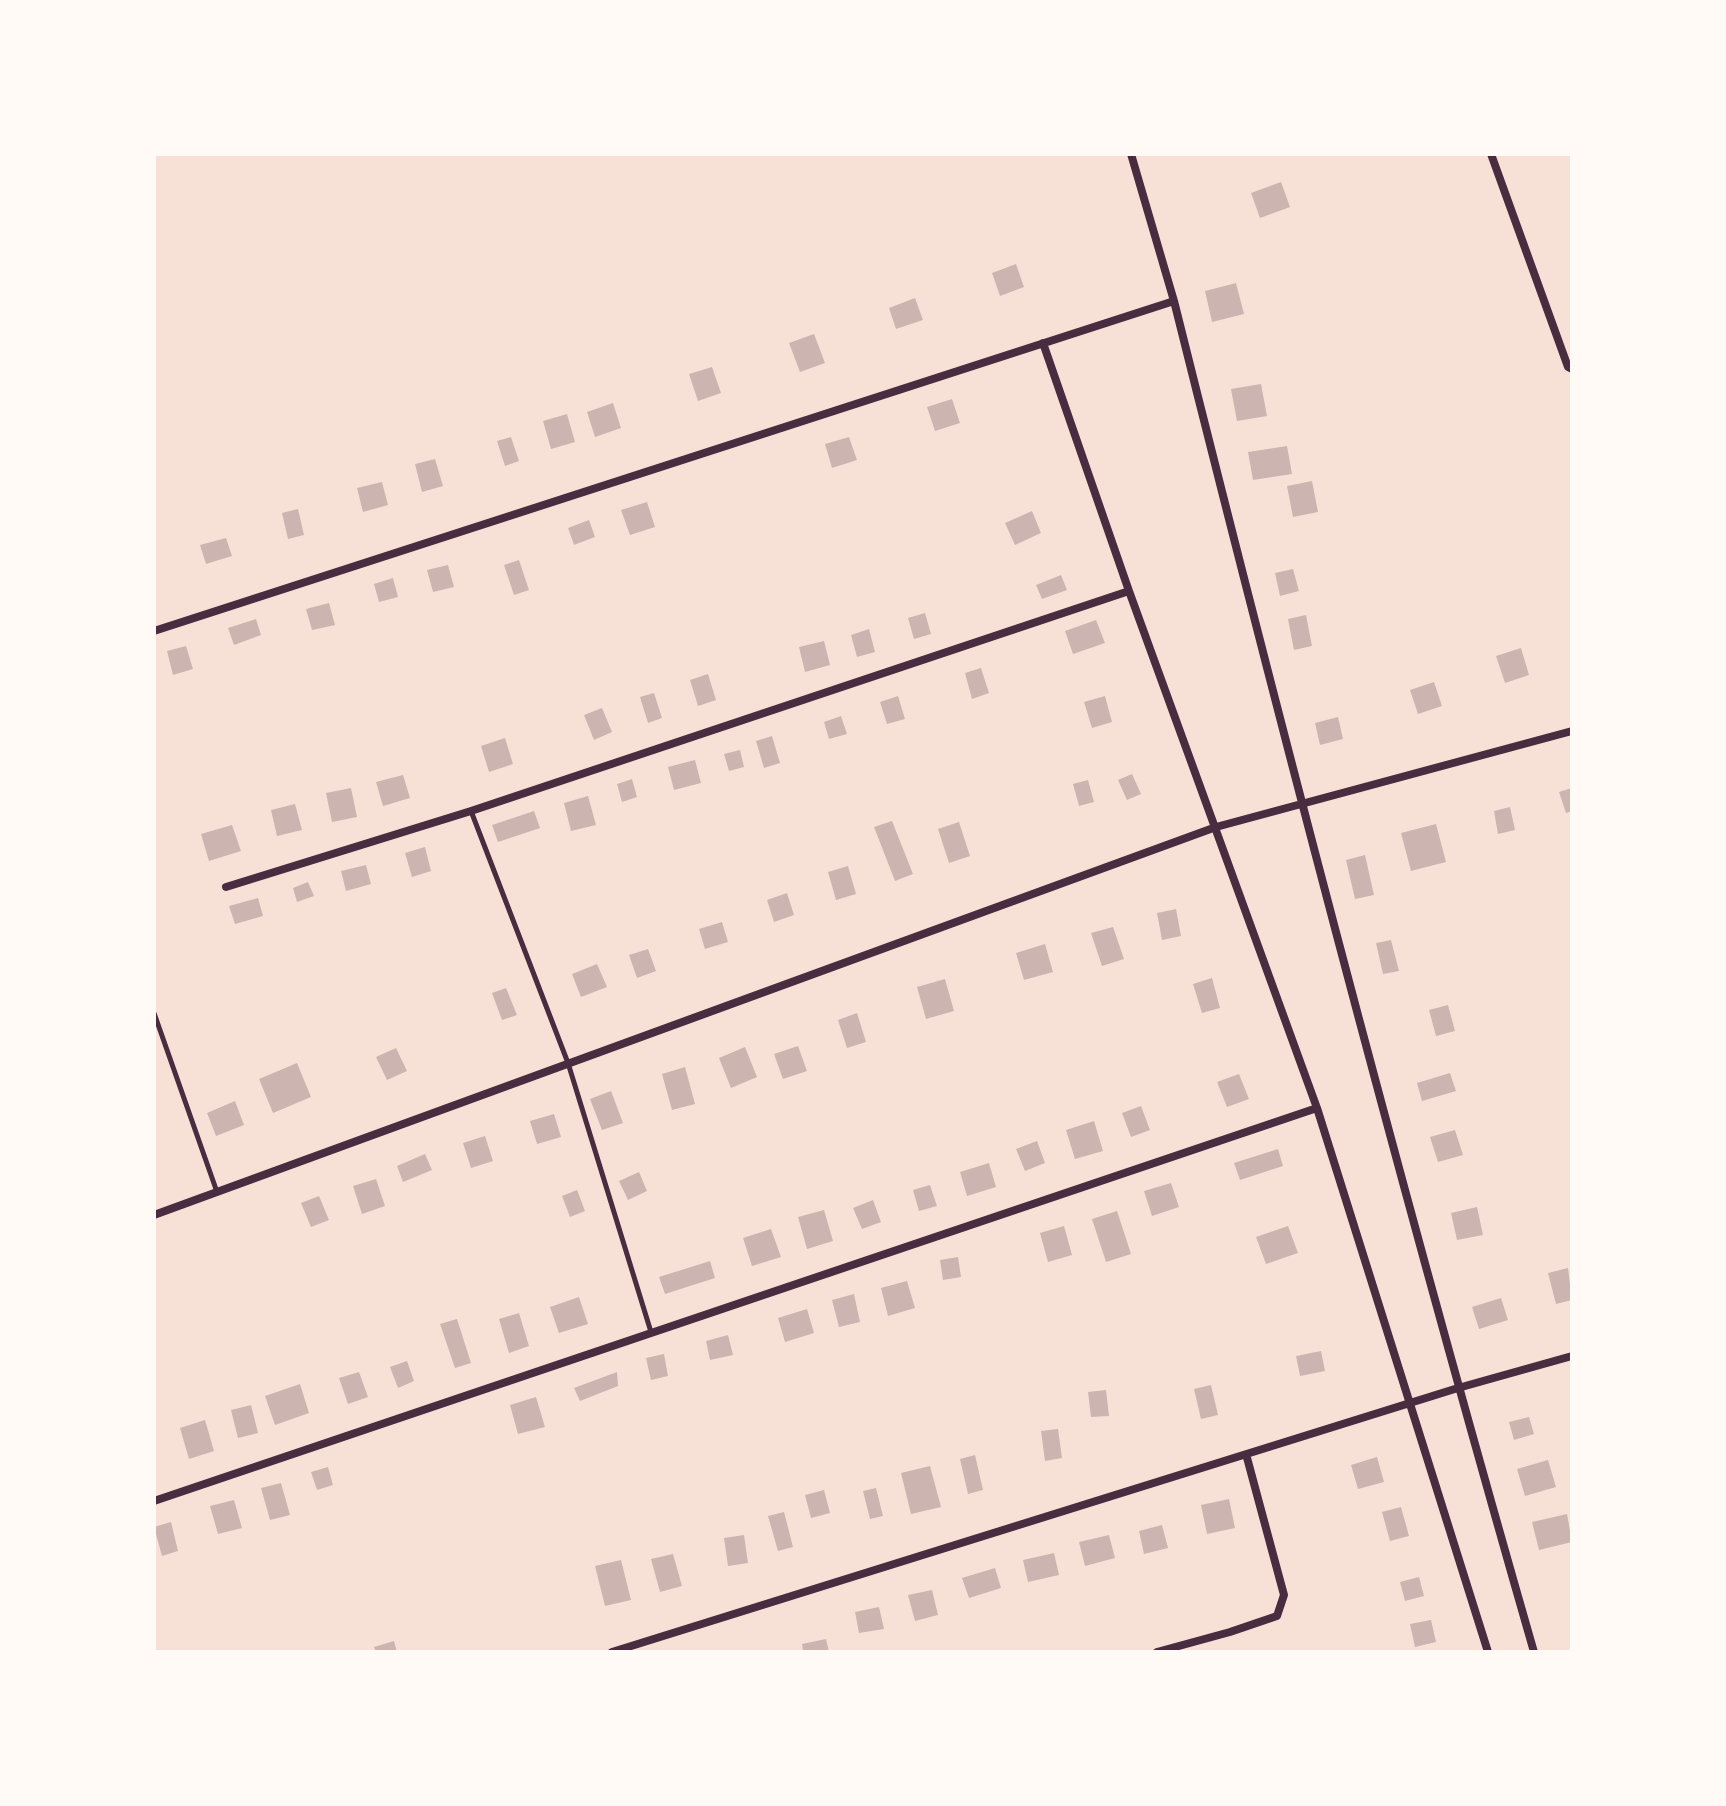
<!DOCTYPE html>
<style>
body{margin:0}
#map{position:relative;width:1726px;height:1806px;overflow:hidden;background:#f7e1d7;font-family:Raleway,sans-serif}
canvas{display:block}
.frame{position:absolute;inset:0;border:156px solid #fffaf5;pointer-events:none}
</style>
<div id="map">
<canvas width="1726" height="1806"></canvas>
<div class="frame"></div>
</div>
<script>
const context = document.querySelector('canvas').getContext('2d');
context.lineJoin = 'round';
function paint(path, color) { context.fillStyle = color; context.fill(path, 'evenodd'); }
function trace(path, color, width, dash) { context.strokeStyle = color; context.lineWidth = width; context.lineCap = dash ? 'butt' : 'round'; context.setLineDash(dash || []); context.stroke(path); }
paint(new Path2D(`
 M1281,182l9,25 -30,11 -9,-25z
 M1016,264l8,23 -24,9 -8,-23z
 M1236,283l8,31 -32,8 -7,-31z
 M915,298l8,22 -27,9 -7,-21z
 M814,334l11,29 -25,9 -11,-29z
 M712,367l9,26 -23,8 -9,-27z
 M1261,384l6,32 -30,5 -6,-32z
 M952,399l8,24 -25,8 -8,-24z
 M613,403l8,25 -26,9 -8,-25z
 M567,414l8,28 -24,7 -8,-28z
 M511,437l8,24 -14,5 -8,-25z
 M849,437l8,23 -25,8 -7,-24z
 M1287,446l5,28 -39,6 -5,-28z
 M435,459l8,27 -21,6 -7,-28z
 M1312,481l6,31 -25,5 -6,-31z
 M382,482l6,23 -25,7 -6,-24z
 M647,502l8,25 -25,8 -9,-25z
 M298,509l6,26 -16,4 -6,-26z
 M1032,511l9,22 -26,12 -10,-22z
 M589,520l6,17 -21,8 -6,-17z
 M226,538l6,18 -26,8 -6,-19z
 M519,560l10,30 -15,5 -10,-30z
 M448,565l6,22 -21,5 -6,-22z
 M1293,569l6,22 -19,5 -5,-23z
 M1061,575l6,15 -25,9 -6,-14z
 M393,578l5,19 -19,5 -5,-18z
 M329,603l6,22 -23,5 -6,-21z
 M925,613l6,21 -17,5 -6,-21z
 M1306,615l6,31 -18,4 -6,-31z
 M256,619l5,16 -27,10 -6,-17z
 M1096,620l9,23 -32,11 -8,-23z
 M869,629l6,23 -18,5 -6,-22z
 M824,641l6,24 -25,7 -6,-25z
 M186,646l7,23 -20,6 -6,-24z
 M1521,648l8,27 -24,8 -9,-27z
 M981,668l8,25 -17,6 -7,-26z
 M708,674l8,26 -18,6 -8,-26z
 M1434,682l8,24 -24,8 -8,-24z
 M654,693l8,25 -14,5 -8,-26z
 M898,696l7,23 -18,5 -7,-22z
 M1105,696l7,26 -20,6 -8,-26z
 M602,708l10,24 -18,8 -10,-25z
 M841,716l6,18 -18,5 -5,-17z
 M1338,717l5,22 -23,6 -5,-22z
 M772,736l8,27 -16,5 -8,-27z
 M505,738l8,26 -24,8 -8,-26z
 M740,750l4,17 -15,4 -5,-17z
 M695,760l6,23 -27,7 -6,-23z
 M1132,774l9,20 -14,6 -9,-20z
 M403,775l7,23 -27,8 -7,-24z
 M632,779l5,18 -15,5 -5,-18z
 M1088,780l6,22 -15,4 -6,-22z
 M351,788l6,29 -25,5 -6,-29z
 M1572,788v23l-6,2 -7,-21z
 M588,796l8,29 -25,6 -7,-28z
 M295,804l7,26 -25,6 -6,-26z
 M1510,807l5,23 -17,4 -4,-23z
 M534,811l6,17 -42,14 -6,-17z
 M892,821l21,53 -18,7 -21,-54z
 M959,822l11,34 -21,7 -11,-34z
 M1436,824l10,38 -35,9 -10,-38z
 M232,825l9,26 -32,10 -8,-27z
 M425,847l6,24 -19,6 -7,-24z
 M1365,855l9,40 -19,4 -9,-39z
 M366,865l5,19 -25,7 -5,-20z
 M848,866l8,28 -20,6 -8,-28z
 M308,882l6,14 -17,6 -4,-14z
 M787,893l7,22 -20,7 -7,-22z
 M258,898l5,18 -28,8 -6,-18z
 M1176,909l5,27 -19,4 -5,-27z
 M722,922l6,20 -23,7 -6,-20z
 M1113,927l11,32 -22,7 -11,-33z
 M1391,940l8,31 -16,3 -7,-31z
 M1045,944l8,28 -29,8 -8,-27z
 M648,949l8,22 -19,7 -8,-23z
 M597,964l10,23 -26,10 -9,-23z
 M1212,978l8,30 -18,5 -9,-29z
 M945,979l9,32 -28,8 -9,-32z
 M506,988l11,27 -15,5 -10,-27z
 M1448,1005l7,26 -19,5 -7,-26z
 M857,1013l9,29 -19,6 -9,-28z
 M798,1046l9,25 -24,8 -9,-25z
 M745,1047l12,30 -26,11 -12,-30z
 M396,1048l11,23 -20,9 -11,-23z
 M297,1063l14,34 -38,16 -14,-34z
 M685,1067l10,37 -23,6 -10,-36z
 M1450,1073l6,18 -34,10 -5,-18z
 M1239,1074l10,25 -22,8 -10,-25z
 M611,1091l12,32 -21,7 -12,-31z
 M235,1101l9,24 -28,11 -9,-23z
 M1141,1106l9,24 -19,7 -9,-24z
 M554,1114l7,23 -24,7 -7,-23z
 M1094,1121l9,30 -28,8 -9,-29z
 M1455,1130l8,25 -25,7 -8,-25z
 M485,1136l8,25 -22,7 -8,-25z
 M1037,1141l8,22 -20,8 -9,-22z
 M1278,1149l5,17 -43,14 -6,-17z
 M425,1154l7,16 -29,12 -6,-16z
 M989,1163l7,24 -29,9 -7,-24z
 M639,1172l8,19 -19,9 -9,-19z
 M376,1179l9,27 -23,8 -9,-28z
 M1171,1183l8,24 -27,9 -8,-25z
 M930,1185l7,21 -18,5 -6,-21z
 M577,1190l8,21 -15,6 -8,-21z
 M319,1196l10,24 -18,7 -10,-24z
 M873,1200l8,22 -19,7 -9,-21z
 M1477,1207l6,28 -26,5 -6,-27z
 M824,1210l9,31 -26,8 -9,-32z
 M1117,1211l14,43 -25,8 -14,-43z
 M1064,1226l8,29 -24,7 -8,-29z
 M1288,1226l10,27 -32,11 -10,-27z
 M771,1229l10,28 -29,9 -9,-28z
 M958,1257l3,20 -18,3 -3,-20z
 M710,1261l5,17 -50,16 -6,-17z
 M1568,1268l4,32 -16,4 -8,-31z
 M907,1281l8,27 -27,8 -7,-28z
 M854,1294l6,28 -21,5 -7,-27z
 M579,1297l9,27 -29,9 -9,-26z
 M1501,1298l7,22 -29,9 -7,-22z
 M807,1309l7,24 -29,9 -7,-24z
 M519,1313l10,33 -20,7 -10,-34z
 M457,1319l14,44 -16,5 -15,-44z
 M728,1335l5,20 -23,5 -4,-19z
 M1321,1351l4,20 -25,5 -4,-20z
 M664,1354l4,22 -17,4 -5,-22z
 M407,1361l7,20 -16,7 -8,-21z
 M359,1372l9,25 -20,7 -9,-26z
 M617,1372l1,14 -38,15 -6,-13z
 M300,1384l9,29 -34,12 -10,-29z
 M1211,1385l7,30 -17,4 -7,-30z
 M1106,1390l3,26 -18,1 -3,-25z
 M536,1397l9,30 -27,7 -8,-29z
 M251,1405l7,28 -20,5 -7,-28z
 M1529,1417l5,17 -20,6 -5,-18z
 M205,1420l9,31 -25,8 -9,-31z
 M1058,1429l4,29 -17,3 -4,-30z
 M975,1455l8,35 -15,4 -8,-35z
 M1377,1457l7,25 -26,7 -7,-24z
 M1548,1460l8,27 -31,9 -8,-27z
 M930,1466l11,41 -30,7 -10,-41z
 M328,1467l5,18 -16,5 -6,-18z
 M281,1483l9,32 -20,5 -9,-32z
 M876,1488l7,28 -13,3 -7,-28z
 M824,1490l6,23 -19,5 -6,-23z
 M1229,1499l6,29 -28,6 -6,-29z
 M234,1500l8,28 -24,6 -8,-28z
 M1401,1507l8,29 -19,5 -8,-29z
 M784,1512l9,35 -15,4 -10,-35z
 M1567,1514l5,28 -33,8 -7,-28z
 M171,1522l7,29 -16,5 -8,-29z
 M1162,1525l6,23 -24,6 -5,-23z
 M744,1535l4,28 -20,3 -4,-28z
 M1109,1535l6,23 -30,8 -6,-24z
 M1054,1553l5,22 -31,7 -5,-22z
 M673,1554l9,32 -22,6 -9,-33z
 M621,1560l10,40 -26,6 -10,-40z
 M995,1568l6,20 -32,10 -7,-20z
 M1419,1577l5,19 -19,5 -5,-19z
 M932,1590l6,25 -23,6 -7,-26z
 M879,1607l5,22 -25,4 -4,-21z
 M1431,1620l5,22 -21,5 -5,-23z
 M826,1639l3,13h-26l-1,-8z
 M394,1641l3,11h-21l-2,-5z`), '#ccb4b1');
trace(new Path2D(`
 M471,811l97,252 83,269
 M154,1013l63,179`), '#4a2c40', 5);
trace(new Path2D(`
 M1491,154l77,213 4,2
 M1174,301c113,452 231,903 360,1351
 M1043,343l86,248 188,517 171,544
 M154,631l1020,-330 -43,-147
 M226,887l245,-76 658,-220
 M154,1215l1062,-388 356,-96
 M154,1501l1163,-393
 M612,1652l846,-264 114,-32
 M1157,1652l73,-20 47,-16 7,-21 -38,-141`), '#4a2c40', 8);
</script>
